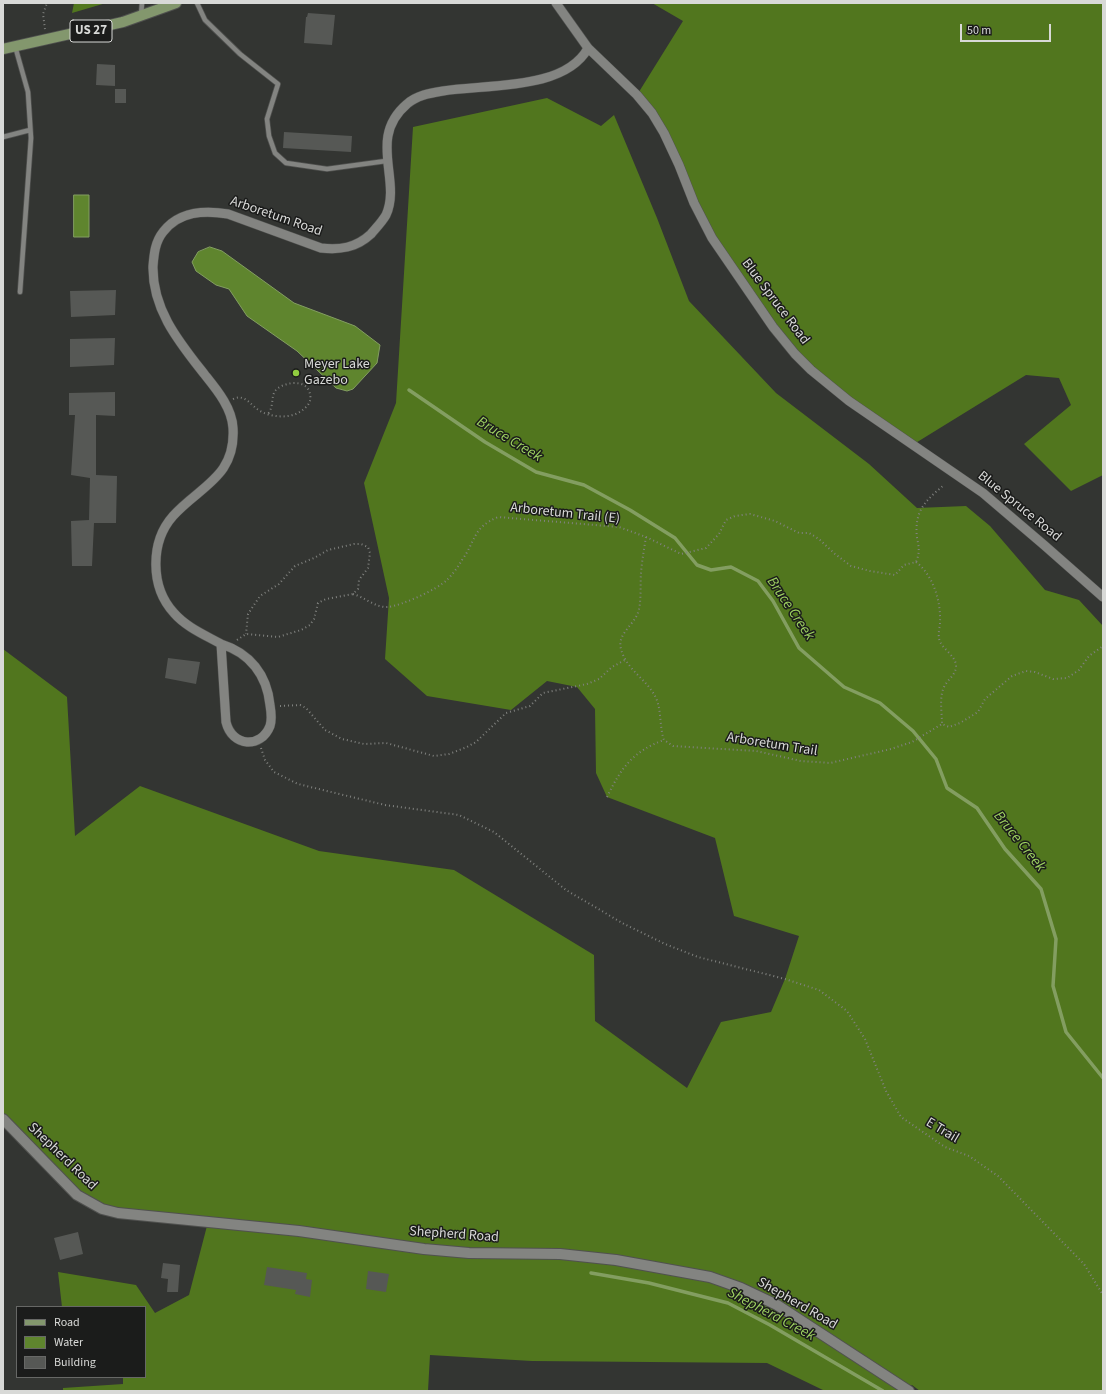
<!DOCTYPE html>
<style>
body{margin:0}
#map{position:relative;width:1106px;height:1394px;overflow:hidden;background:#333532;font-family:"Source Sans 3",sans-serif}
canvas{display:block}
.frame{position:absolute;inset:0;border:4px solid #d8d9d7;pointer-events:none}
.legend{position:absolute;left:16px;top:1306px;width:130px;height:72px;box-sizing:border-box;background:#1b1c1b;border:1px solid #676866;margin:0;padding:5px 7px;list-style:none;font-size:12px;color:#d8d9d7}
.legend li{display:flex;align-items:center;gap:8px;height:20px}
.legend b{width:20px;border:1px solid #676866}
.scale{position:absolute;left:960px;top:24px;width:91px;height:18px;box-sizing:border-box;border:2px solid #d8d9d7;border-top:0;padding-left:5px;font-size:12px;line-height:14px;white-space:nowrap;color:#d8d9d7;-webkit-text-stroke:3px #1b1c1b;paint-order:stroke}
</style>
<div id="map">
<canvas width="1106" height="1394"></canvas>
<div class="frame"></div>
<ul class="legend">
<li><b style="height:5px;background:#83976d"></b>Road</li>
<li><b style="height:11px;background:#5f852e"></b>Water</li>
<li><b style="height:11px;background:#565855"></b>Building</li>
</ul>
<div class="scale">50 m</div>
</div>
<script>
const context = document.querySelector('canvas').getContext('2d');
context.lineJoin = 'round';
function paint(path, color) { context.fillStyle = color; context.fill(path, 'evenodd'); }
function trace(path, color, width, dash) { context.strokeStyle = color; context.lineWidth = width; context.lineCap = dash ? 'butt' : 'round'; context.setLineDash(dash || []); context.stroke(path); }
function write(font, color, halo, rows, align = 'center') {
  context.font = font + ' "Source Sans 3",sans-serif'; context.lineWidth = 3; context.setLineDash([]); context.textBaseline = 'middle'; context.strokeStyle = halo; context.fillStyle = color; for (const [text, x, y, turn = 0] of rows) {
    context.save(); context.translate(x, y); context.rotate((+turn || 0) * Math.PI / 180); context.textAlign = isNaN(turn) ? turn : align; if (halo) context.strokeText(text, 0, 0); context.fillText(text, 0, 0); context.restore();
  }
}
paint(new Path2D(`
 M74,3h32l-34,10z
 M652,3h451v472l-32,16 -47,-47 47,-39 -12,-27 -33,-3 -112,69 -65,-43 -54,-47 -83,-116 -33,-73 -42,-70 46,-74z
 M547,98l54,28 13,-11 43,103 32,83 87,92 93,71 48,44 49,-2 24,20 55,64 34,10 24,26v765h-183l-8,-6 -11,6h-76l-58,-28 -235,-2 -102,-6 -2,36h-365v-3l60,-4v-7h22v-70h-83l-4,-35 78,13 19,28 34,-18 19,-73 -117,-18 -88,-85v-470l64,48 8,139 65,-50 179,65 135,19 140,85 1,66 92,67 34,-66 50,-10 14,-33 14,-43 -65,-20 -19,-78 -108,-41 -11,-24 -1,-64 -18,-22 -30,-6 -36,29 -84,-14 -42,-37 4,-61 -25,-115 32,-80 17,-276z`), '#51761e');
const water = new Path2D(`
 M74,195h15v42h-15z
 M210,247l12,4 72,52 61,23 25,19 -3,18 -24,26 -6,2 -11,-3 -39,-37 -50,-35 -18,-27 -13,-4 -20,-14 -4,-9 6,-10z`);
paint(water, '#5f852e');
trace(water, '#839e61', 1);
trace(new Path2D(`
 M409,390l76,52 51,30 48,13 46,25 45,28 22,27 14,5 20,-3 27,14 15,20 26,47 45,39 36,16 33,28 23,28 11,29 30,20 28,41 36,40 15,50 -3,47 13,46 37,46
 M591,1273l58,10 79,20 42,22 113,66`), '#839e61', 3.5);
paint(new Path2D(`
 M308,13l27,2 -3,30 -28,-2 2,-26h1z
 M97,64l18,1v21l-19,-1z
 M115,89h11v14h-11z
 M284,132l68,4 -1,16 -68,-4z
 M116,290l-1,25 -44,2 -1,-26z
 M115,338l-1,27 -44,2v-28z
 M115,392v24l-19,-1v60l21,1 -1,47h-22l-2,43h-20l-1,-45 18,-1 1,-42 -19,-3 4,-60h-6v-22z
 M168,658l32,4 -4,22 -31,-6z
 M78,1232l5,22 -23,6 -6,-22z
 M163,1263l17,2 -2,27h-11l1,-13 -7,-1z
 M267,1267l40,6 -1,6 6,1 -2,17 -15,-3 1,-4 -32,-5z
 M368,1271l21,3 -3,18 -20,-3z`), '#565855');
const lane = new Path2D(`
 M197,3l8,17 35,34 38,30 -11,35 2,17 6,17 11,10 41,6 59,-8
 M141,16l1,-13
 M15,46l13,46 3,46 -11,154
 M3,137l27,-7`);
const street = new Path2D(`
 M556,3l32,45 49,47 15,18 12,20 15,32 15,38 18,35 61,89 22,27 16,16 38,31 134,92 61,52 59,52
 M221,644c-16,-9 -35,-17 -47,-31 -24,-26 -24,-71 -1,-97 27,-30 63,-39 60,-88 -1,-20 -16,-38 -28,-53 -25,-32 -53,-65 -52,-109 1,-12 2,-24 10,-34 16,-21 41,-22 65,-18l93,34c19,2 35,0 50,-14 5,-6 11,-12 15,-19 16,-35 -19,-77 21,-111 10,-9 24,-11 36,-13 42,-7 122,0 145,-43
 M221,644c29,9 46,31 49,61 1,6 2,15 0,21 -9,23 -38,21 -44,-4z`);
const secondary = new Path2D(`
 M3,1119l74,76 25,14 16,4 181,18 125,18 45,4 91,1 56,6 94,17 31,11 36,17 132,86`);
const primary = new Path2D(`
 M3,49l120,-27 53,-19`);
trace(lane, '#50514f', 6);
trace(street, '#50514f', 10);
trace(secondary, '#50514f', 12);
trace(primary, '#50514f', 12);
trace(new Path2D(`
 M45,29l-2,-15 4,-11
 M233,399c13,-6 18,8 29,13 13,6 32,7 43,-4 5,-4 7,-10 4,-17 -4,-12 -27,-9 -34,0 -4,6 -1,15 -7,23
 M646,537c-2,12 -4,24 -5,36 -1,12 1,32 -4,42 -5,11 -20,20 -16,34 5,20 25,30 34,47 7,13 4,30 9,44l9,6 83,5 45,10 29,2 61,-14 21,-7 30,-18
 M916,562c17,13 25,39 24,60 0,5 -2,11 -1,16 1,10 17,17 17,28 0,9 -9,14 -12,21 -5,11 -2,25 -2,37l7,3 11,-4 18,-11 7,-13 27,-23 14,-5 9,1 18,7 14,-1 12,-8 10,-14 14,-10
 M353,594c11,3 23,14 35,13 15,-2 48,-17 59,-27 5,-5 11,-13 15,-20 14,-19 10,-32 36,-43l121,10 27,10 35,17 25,-6 13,-14 7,-14 9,-4 15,-2 25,7 24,12h10l10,6 16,15 16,12 19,5 25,4 9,-10 12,-3c4,-9 3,-15 1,-24 -3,-27 8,-37 27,-53
 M237,640l9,-6 32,3 23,-7 9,-5 4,-6 4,-16 8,-4 27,-5 5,-5 1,-9 9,-12 2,-15 -2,-6 -7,-3h-7l-26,6 -14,8 -19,8 -16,18 -19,12 -12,18 -2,20
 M280,706l20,-1 6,3 19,22 17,9 22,5 22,-1 48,13 15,-2 18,-7 9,-5 30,-29 24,-7 13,-13 44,-9 12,-5 13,-12 13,-7
 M261,748l4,12 9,12 24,12 87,21 74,10 35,17 72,58 58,34 41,20 33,13 87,22 34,11 28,21 18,28 21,52 15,26 44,30 24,9 29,20 86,88 19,31
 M607,797c14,-29 26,-46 57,-57`), '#80827f', 2, [1, 3]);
trace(lane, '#838481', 4.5);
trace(street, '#838481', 9);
trace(secondary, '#838481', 10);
trace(primary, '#83976d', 10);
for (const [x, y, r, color] of [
 [296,373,4,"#91cd40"]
]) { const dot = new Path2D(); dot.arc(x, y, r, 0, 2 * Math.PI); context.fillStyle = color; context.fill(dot); trace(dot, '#1b1c1b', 1.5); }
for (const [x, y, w] of [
 [91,31,42]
]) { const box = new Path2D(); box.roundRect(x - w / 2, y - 11, w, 22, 3); context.fillStyle = '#1b1c1b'; context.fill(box); trace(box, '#d8d9d7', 1); }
write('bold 13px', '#d8d9d7', null, [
 ["US 27",91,31]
]);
write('14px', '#d8d9d7', '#1b1c1b', [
 ["Arboretum Road",276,217,19],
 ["Blue Spruce Road",775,302,53],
 ["Blue Spruce Road",1019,507,39],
 ["Arboretum Trail (E)",565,514,6],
 ["Arboretum Trail",772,745,9],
 ["E Trail",942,1131,31],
 ["Shepherd Road",62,1157,44],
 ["Shepherd Road",454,1235,4],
 ["Shepherd Road",797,1304,30]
]);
write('14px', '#d8d9d7', '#1b1c1b', [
 ["Meyer Lake",304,365],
 ["Gazebo",304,381]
], 'left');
write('italic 15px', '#9ed261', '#1b1c1b', [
 ["Bruce Creek",509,440,31],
 ["Bruce Creek",790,609,56],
 ["Bruce Creek",1019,842,51],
 ["Shepherd Creek",771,1315,28]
]);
</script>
